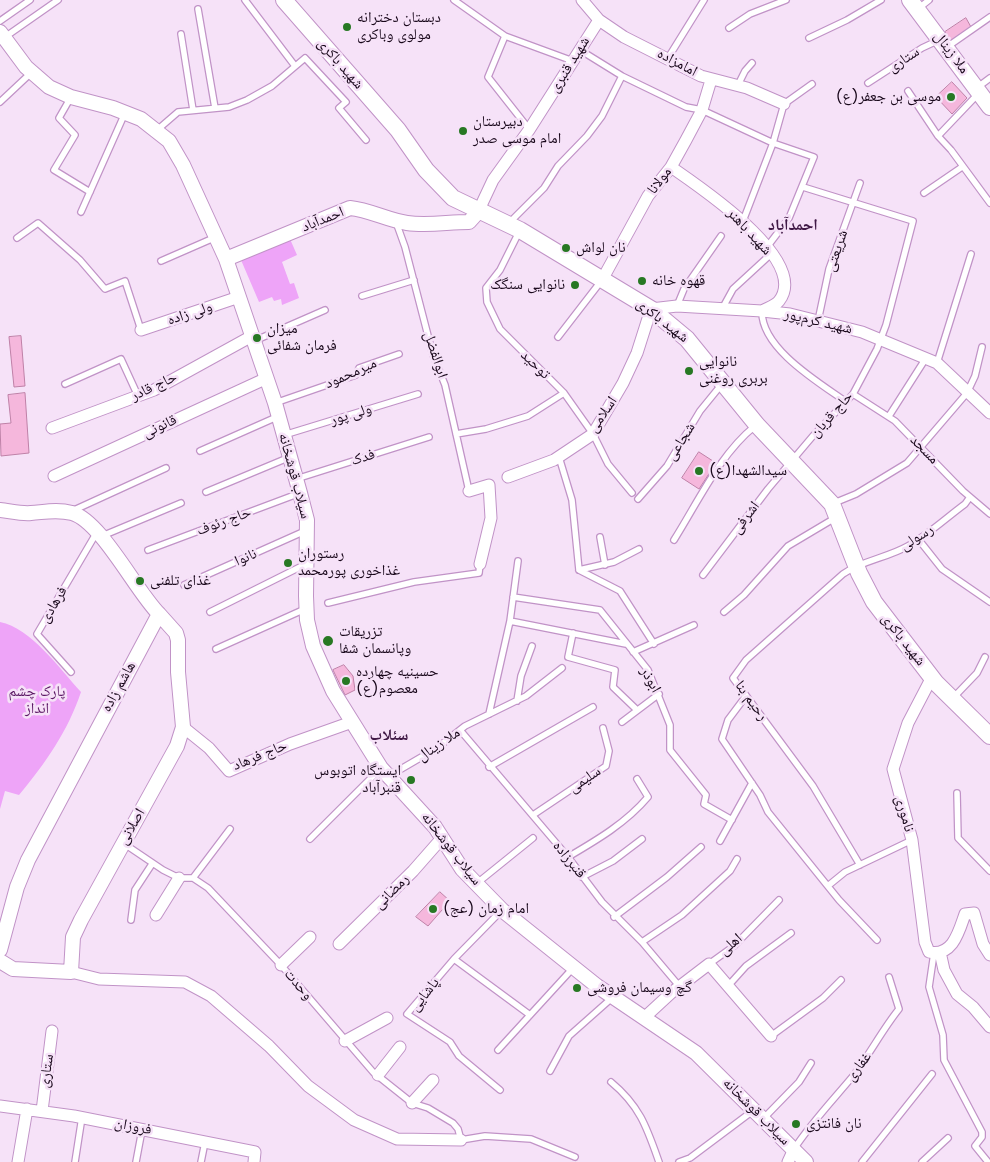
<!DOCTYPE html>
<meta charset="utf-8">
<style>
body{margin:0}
canvas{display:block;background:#f6e2f8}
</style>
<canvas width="990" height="1162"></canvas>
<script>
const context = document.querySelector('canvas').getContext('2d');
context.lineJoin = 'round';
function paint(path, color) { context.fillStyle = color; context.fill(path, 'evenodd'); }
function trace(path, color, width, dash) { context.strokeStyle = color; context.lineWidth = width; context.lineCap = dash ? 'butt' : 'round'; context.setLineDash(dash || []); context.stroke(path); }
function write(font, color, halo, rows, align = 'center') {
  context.font = font + ' Poppins,"Noto Naskh Arabic",sans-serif'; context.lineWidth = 5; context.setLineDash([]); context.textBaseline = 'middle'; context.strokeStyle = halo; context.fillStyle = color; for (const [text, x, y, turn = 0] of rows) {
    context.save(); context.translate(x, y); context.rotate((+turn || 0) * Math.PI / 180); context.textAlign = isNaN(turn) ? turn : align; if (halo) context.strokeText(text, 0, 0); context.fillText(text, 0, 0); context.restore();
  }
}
paint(new Path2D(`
 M290,239l7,16 -15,7 8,22 4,-1 5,15 -17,7 -1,-6 -7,2 -2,-4 -13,5 -18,-42z
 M0,622c31,6 60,47 81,70 -13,39 -36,72 -62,103l-14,-4 -5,18z`), '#eea4f8');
const building = new Path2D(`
 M966,18l5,9 -21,14 -5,-9z
 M952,82l15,16 -15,16 -16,-17z
 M21,336l4,50 -11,1 -5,-50z
 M25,393l4,60 -28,3 -1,-32 11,-1 -3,-28z
 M699,452l17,11 -17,26 -17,-11z
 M344,665l9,11 2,14 -10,5 -12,-25z
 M440,892l10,9 -22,25 -12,-9z`);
paint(building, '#f5b7dc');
trace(building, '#bf81a7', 1);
const service = new Path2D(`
 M245,0l50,66
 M454,0l51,36 -17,41 41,52
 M919,8l10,-8
 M198,9l17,99
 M0,21l30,-21
 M729,28l21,-14 36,-14
 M181,34l12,76
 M505,36l68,25
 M5,37l53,-37
 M809,38l38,-18 34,-20
 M947,47l43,-30
 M580,50l42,26 64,31 16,3 71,33 41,14 -25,61 -22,29
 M668,58l36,-58
 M868,83l54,-35 17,-8
 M737,87l8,-16 7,-8
 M978,87l12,-9
 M908,91l30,45 13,14 39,53
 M71,97l-12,21 16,17 -21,35 36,22
 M0,102l32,-30
 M156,131l22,-19 51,-5 18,-7 25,-14 33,-28 41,44 -7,6 27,32
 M938,136l40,-42
 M924,193l38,-26
 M81,212l44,-99
 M743,221l30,-78 11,-39 28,-20
 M396,222l9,25 28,108 12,30 24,106
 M509,223l35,-35 14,-22 29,-30 15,-20 20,-40
 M519,232l-19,38 -14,18 1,14 13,27 64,64 29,41 15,30 24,29
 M17,238l21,-15 42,37 25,29 20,-8 16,49
 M161,261l55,-24
 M362,296l52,-16
 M677,306l7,-17 37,-53
 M722,309l11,-20 38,-35
 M762,311c-1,37 56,71 83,90
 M818,321l11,-52 31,-86
 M558,337l44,-57
 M254,341l71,-31
 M937,363l34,-109
 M65,384l56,-25 17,37
 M853,394l42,27 68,70 27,23
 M275,403l81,-28 3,-7 40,-14
 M889,416l37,-58
 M456,434l30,-5 42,-13 36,-23
 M284,435l134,-41
 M200,451l79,-35
 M559,457l13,43 7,70 35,-8 25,-13
 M296,479l133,-42
 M206,492l84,-35
 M638,499l29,-33 33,-55 22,-27
 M834,503l22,-9 51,-31 60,-70 8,-17 7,-29
 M72,511l94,-43
 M102,536l79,-33
 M600,537l5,28
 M674,540c24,-38 46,-86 81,-114
 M919,540l23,29 48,33
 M148,550l152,-57
 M579,570l41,21 34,53
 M703,575l65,-86 44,-52 41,-43 24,-45 9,-24 27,-104 -110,-34
 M184,585l121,-54
 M513,597l87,13 48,60 22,55v25l36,45 -2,9 28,16
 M328,603l86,-21 65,-9 1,-9
 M210,612l96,-48
 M724,612l20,-17 44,-49 47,-28
 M510,621l116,23
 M573,633l-5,24 47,13 -2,17 24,23
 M216,649l89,-40
 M633,652l61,-27
 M71,672l-34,-38 60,-102
 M746,696l-18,24 -6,19 38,56 8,17 71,88 38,40
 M953,698l24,-25 8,-16
 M517,701l4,-25 11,-30
 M489,714l21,-93 8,-60
 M622,722l37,-28
 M460,730l108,127 34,45 40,40 38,45
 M489,767l104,-60
 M389,776l48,-28 28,-22 61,-30 36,-28
 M957,793l1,45 32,33
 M533,815l73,-49 3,-15 -6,-23
 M310,839l71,-71
 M720,841l32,-58
 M123,843l40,27 16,8h14l15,10 73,77 92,107 39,31 16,5 25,15 5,6 3,11 24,-4 46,3 44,18
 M568,857c29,-17 58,-34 80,-60l-11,-18
 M860,865l-47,-79 -80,-108 13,-18 97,-86c20,-14 44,-16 65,-28 20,-11 38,-28 57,-42l5,-7
 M582,877l31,-16 29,-22
 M193,878l37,-49
 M476,884l57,-46
 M829,885l16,-13 67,-32
 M614,917l53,-40 34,-30
 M131,920l4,-30 17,-26
 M642,942l40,-27 48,-44 7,-12
 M934,953l-5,34 14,48 1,25 38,72v5l-7,9 13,16
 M454,959l76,56
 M709,964l25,-18 45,-46
 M728,986l18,-20 45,-33
 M771,1036l52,-38 18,-18
 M498,1050l76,-83
 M550,1071l19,-35 44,-39
 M611,1082c29,24 36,46 48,80
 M500,1090l-41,-34 -9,-14 -43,-28 47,-55 48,-49
 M763,1119l36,-37 12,-19
 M794,1149c17,-26 39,-49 59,-73 17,-22 29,-46 46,-67l-10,-32
 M75,1162l7,-45
 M136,1162l6,-32
 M201,1162l4,-20
 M679,1162l11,-4 64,-48
 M862,1162l70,-88
 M922,1162l26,-24`);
const minor = new Path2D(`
 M582,0l17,20 25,17 77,39 46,12 37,16
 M671,167c27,19 140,93 108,134 -4,5 -12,7 -17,10
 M478,212l15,-32 36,-50 70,-110
 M602,280l46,-84 23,-29 15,-27 16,-30 9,-30
 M141,330l98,-33
 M52,428l102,-38 98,-54
 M54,476l213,-98
 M508,477l46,-17 39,-26 30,-51 14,-30 14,-44 26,-3 85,5 28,3 72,18 75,31 53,50
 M469,491l20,-6 2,33 -11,46
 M932,677l-24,46 -15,46 19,71 13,102 4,10c24,5 30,-21 36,-38l9,-1 9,31 7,11
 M183,727l26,21 20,23 61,-27 62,-22
 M156,915l23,-37
 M339,944l74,-73 29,-33
 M940,952l4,18 13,24 16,13 17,20
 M281,965l29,-28
 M71,972l28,7 86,3 26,14 58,50 39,40 46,34 43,19 64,1
 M645,1017l26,-24 38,-29 62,72
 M345,1041l42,-23
 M378,1075l22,-28
 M412,1103l21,-23
 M0,1106l74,10 181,36 -1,10
 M42,1111l10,-80
 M18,1162l9,-53
 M788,1162l6,-13`);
const tertiary = new Path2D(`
 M0,32l26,35 23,20 22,10 42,11 28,11 28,22 14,24 43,94 49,144 25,90 7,27 -1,76 1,24 6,26 20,45 48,77 54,59 27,42 40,41 95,76 99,67 110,109
 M226,259l124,-51c20,2 37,12 57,15 21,3 41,-1 62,-1l9,-10
 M0,510c10,1 21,4 31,3 14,-1 26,-4 41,0 29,8 64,78 87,101l-131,246 -11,27 -17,63
 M0,961l13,8 58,3 2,-35 8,-17 96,-174 6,-19 -5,-55v-32l-2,-7 -17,-19`);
const secondary = new Path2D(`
 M284,0l114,130 28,40 27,28 67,32 131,79 36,30 70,86 75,79 27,69 15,29 62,81 54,53
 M910,0l80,107`);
trace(service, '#c193c7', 8);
trace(minor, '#c193c7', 13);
trace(tertiary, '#c193c7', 16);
trace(secondary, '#c193c7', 18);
trace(service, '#fff', 5.5);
trace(minor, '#fff', 11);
trace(tertiary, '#fff', 14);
trace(secondary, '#fff', 16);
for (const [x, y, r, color] of [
 [347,27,5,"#277823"],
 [951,97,5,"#277823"],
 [463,131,5,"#277823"],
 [566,248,5,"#277823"],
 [642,281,5,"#277823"],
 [575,285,5,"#277823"],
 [257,338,5,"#277823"],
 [689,371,5,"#277823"],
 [699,471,5,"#277823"],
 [288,563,5,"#277823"],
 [140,581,5,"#277823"],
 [328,641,6,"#277823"],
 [346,681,5,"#277823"],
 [411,780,5,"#277823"],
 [433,909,5,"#277823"],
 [577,988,5,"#277823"],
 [796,1124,5,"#277823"]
]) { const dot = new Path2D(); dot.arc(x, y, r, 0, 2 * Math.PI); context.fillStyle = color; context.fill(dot); trace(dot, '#f6e2f8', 2); }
write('15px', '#18071a', '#f6e2f8', [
 ["دبستان دخترانه",357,18],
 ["مولوی وباکری",357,35],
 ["موسی بن جعفر(ع)",941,97,"right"],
 ["دبیرستان",473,122],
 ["امام موسی صدر",473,139],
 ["نان لواش",576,248],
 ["قهوه خانه",652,281],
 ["نانوایی سنگک",565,285,"right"],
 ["میزان",267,329],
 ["فرمان شفائی",267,346],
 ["نانوایی",699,362],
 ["بربری روغنی",699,379],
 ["سیدالشهدا(ع)",709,471],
 ["رستوران",298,554],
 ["غذاخوری پورمحمد",298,571],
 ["غذای تلفنی",150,581],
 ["تزریقات",339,632],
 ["وپانسمان شفا",339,649],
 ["حسینیه چهارده",356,672],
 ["معصوم(ع)",356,689],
 ["ایستگاه اتوبوس",401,771,"right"],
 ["قنبرآباد",401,788,"right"],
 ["امام زمان (عج)",443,909],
 ["گچ وسیمان فروشی",587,988],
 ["نان فانتزی",806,1124]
], 'left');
write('15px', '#18071a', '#f6e2f8', [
 ["ملا زینال",951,53,53],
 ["ستاری",904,60,-33],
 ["امامزاده",677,63,28],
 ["شهید باکری",340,64,49],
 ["شهید قنبری",570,65,-58],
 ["مولانا",660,181,-53],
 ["احمدآباد",323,220,-22],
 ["شهید باهنر",749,232,47],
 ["شریعتی",837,251,-71],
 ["ولی زاده",190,314,-18],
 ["شهید باکری",662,321,38],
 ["شهید کرم‌پور",818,322,13],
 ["ابوالفضل",435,355,72],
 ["توحید",535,365,44],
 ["میرمحمود",351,374,-24],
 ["حاج قادر",154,387,-25],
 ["ولی پور",351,415,-17],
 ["اسلامی",603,415,-56],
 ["حاج قربان",832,415,-48],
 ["قانونی",160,427,-25],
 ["شجاعی",681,442,-58],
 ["مسجد",924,450,46],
 ["فدک",363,458,-18],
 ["سیلاب قوشخانه",294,476,75],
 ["اشرفی",746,518,-53],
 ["حاج رئوف",224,522,-20],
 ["رسولی",917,538,-32],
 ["نانوا",246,558,-24],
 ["فرهادی",54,605,-59],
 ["شهید باکری",903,640,52],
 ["ابوذر",650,680,61],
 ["هاشم زاده",119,687,-61],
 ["رحیم بنا",751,701,54],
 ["ملا زینال",439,745,-34],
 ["حاج فرهاد",260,756,-22],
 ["سلیمی",585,780,-34],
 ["ناموری",904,814,74],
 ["اصلانی",132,827,-60],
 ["سیلاب قوشخانه",451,849,52],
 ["قنبرزاده",569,860,51],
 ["رمضانی",392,892,-45],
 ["اهلی",731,945,-41],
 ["وحدت",298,985,50],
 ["پاشایی",425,995,-52],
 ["غفاری",859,1067,-53],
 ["ستاری",47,1071,-82],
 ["سیلاب قوشخانه",756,1112,45],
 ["فروزان",133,1127,11]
]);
write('15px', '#5c1865', '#f6e2f8', [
 ["پارک چشم",37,692],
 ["انداز",37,709]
]);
write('bold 16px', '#401946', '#f6e2f8', [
 ["احمدآباد",793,226],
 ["سئلاب",389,736]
]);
</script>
